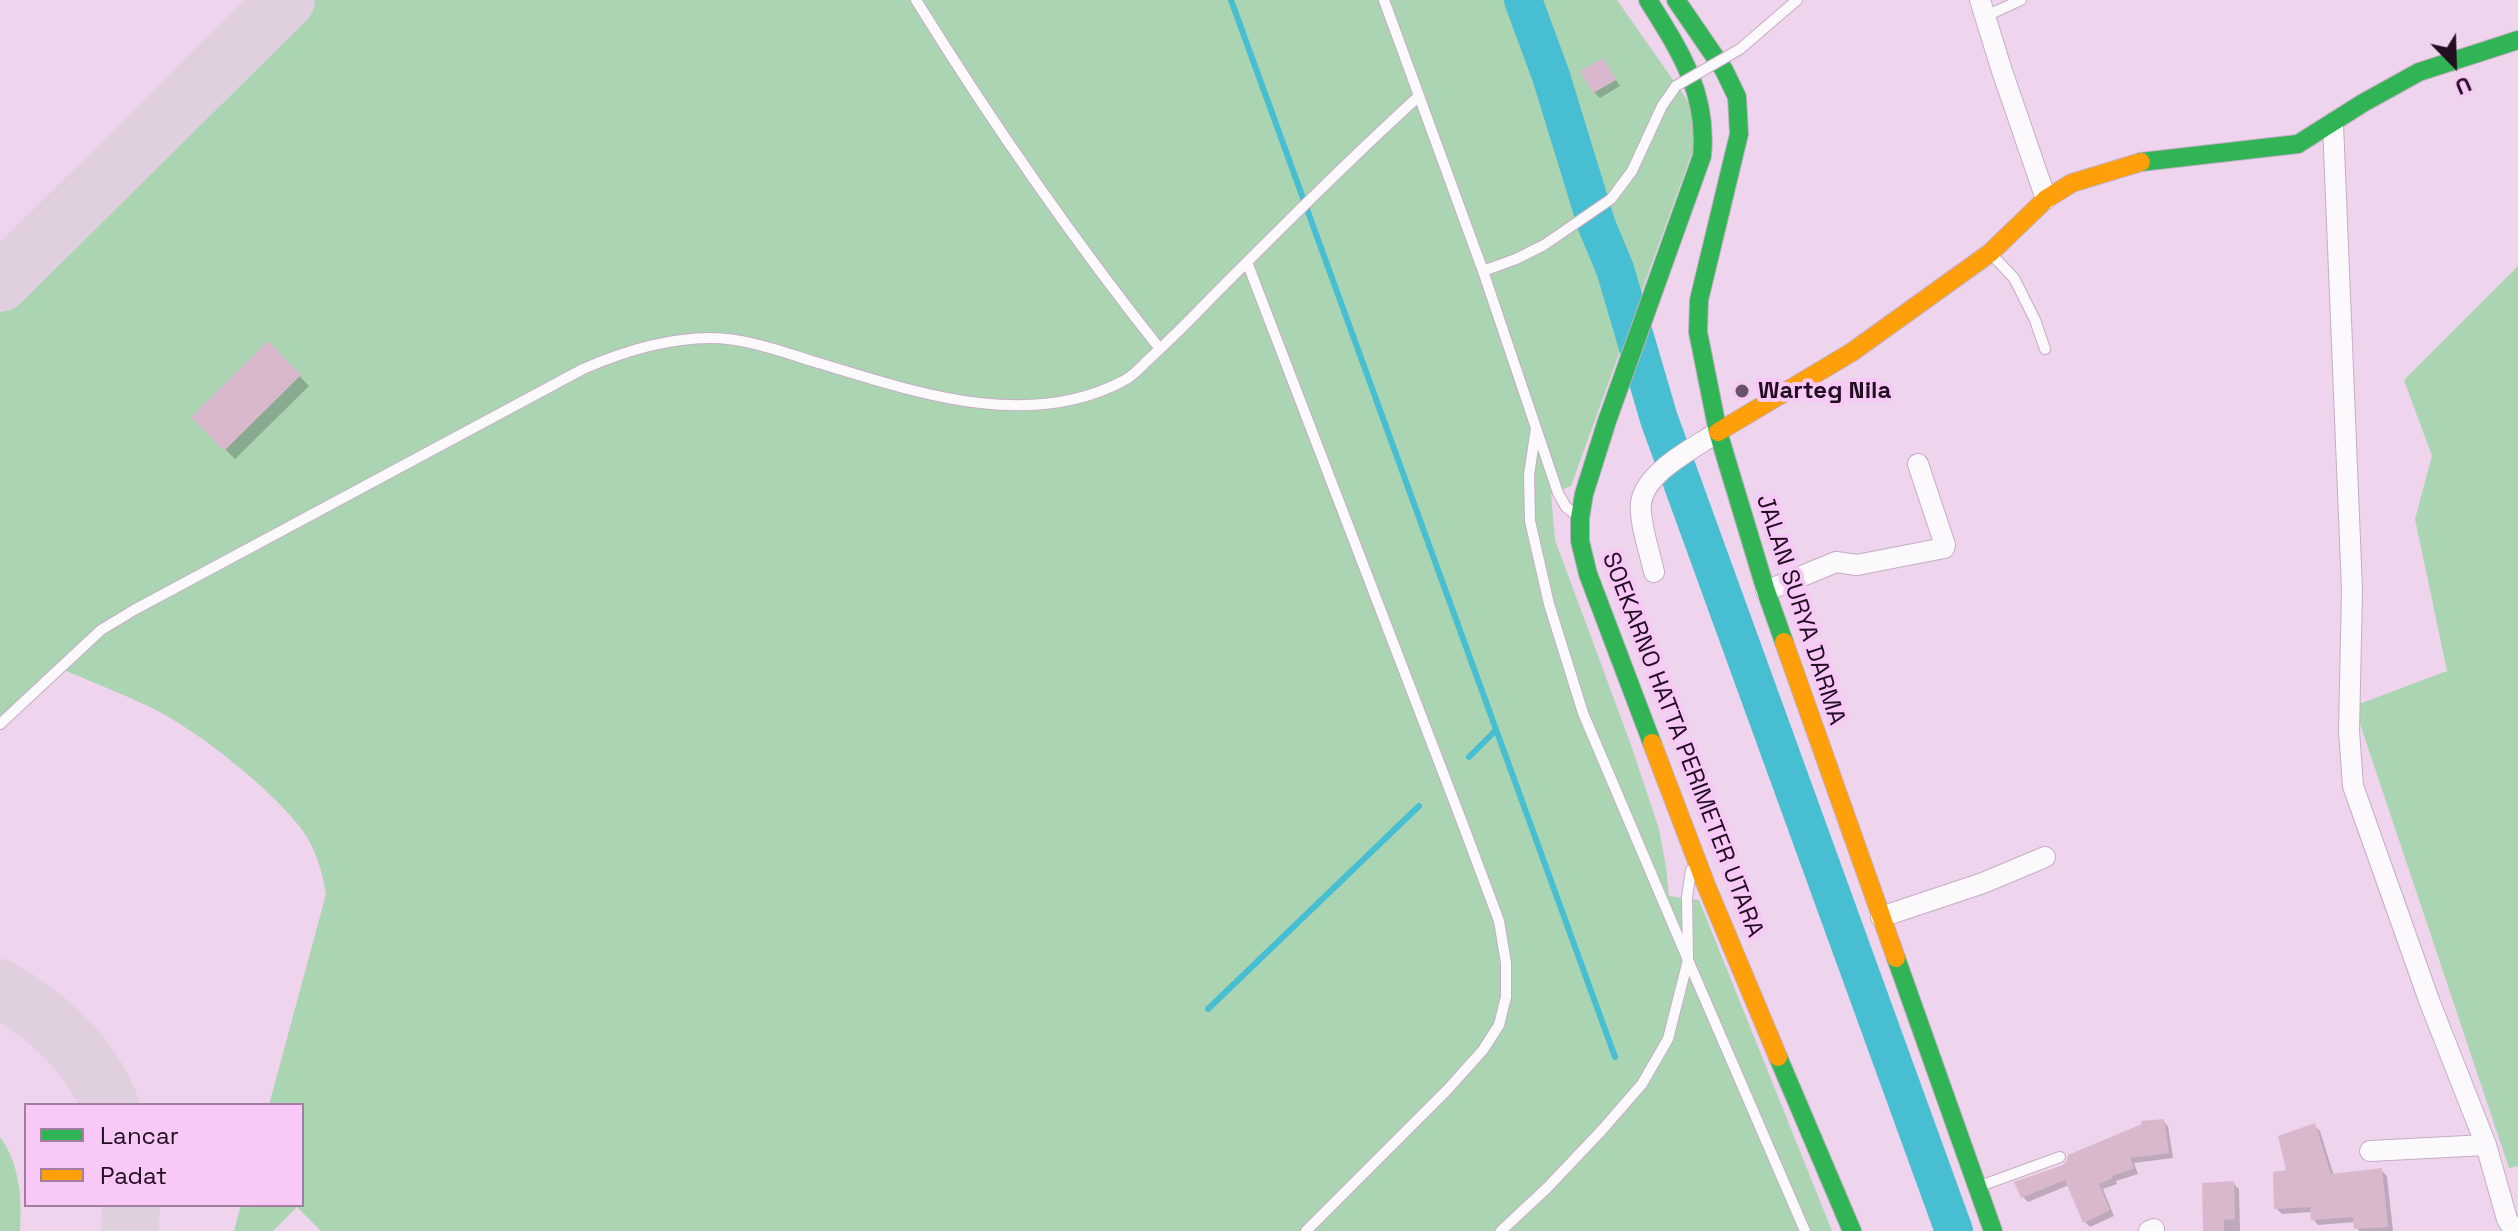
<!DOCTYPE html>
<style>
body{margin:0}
#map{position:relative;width:2518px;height:1231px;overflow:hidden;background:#eed4ec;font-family:"Space Grotesk",sans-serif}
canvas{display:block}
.legend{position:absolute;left:24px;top:1103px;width:280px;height:104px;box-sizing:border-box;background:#f8c9f7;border:2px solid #a27ea1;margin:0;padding:10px 14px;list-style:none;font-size:24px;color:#220d21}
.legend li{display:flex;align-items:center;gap:16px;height:40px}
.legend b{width:40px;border:2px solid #a27ea1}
.north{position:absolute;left:2414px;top:24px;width:80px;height:80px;-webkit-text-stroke:6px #f8c9f7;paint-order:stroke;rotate:157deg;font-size:22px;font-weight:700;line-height:32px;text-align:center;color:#220d21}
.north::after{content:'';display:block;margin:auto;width:28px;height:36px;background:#220d21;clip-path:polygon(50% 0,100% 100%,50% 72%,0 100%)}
</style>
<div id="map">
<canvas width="2518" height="1231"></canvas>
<ul class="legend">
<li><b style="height:10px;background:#30b455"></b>Lancar</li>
<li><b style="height:10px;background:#ff9f0a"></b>Padat</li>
</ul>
<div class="north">U</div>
</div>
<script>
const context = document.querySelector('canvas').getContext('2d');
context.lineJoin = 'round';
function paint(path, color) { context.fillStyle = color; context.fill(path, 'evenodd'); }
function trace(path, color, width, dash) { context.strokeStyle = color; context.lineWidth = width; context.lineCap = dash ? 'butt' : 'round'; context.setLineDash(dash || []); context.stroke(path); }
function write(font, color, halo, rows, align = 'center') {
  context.font = font + ' "Space Grotesk",sans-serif'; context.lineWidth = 8; context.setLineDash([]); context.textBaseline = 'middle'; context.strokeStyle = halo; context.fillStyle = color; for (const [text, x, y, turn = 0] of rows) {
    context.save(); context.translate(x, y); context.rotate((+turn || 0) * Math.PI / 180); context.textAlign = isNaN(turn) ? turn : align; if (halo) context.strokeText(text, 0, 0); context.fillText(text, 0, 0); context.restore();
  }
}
paint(new Path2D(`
 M286,0h1331l68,97 16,31 -130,358 -20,8 4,46 75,202 29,87 7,38 3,29 30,4 133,331h-1511l-24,-24 -24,24h-39l7,-26h61v-100h-33l57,-211c-4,-23 -10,-44 -23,-63 -30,-41 -107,-102 -153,-124 -30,-14 -60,-26 -91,-39l-59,56v-441z
 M2518,266v900l-9,2 -155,-462 93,-35 -32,-152 17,-63 -28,-76z
 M0,1137c20,27 22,62 20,94h-20z`), '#abd5b2');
paint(new Path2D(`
 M1603,60l17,26 -20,12 -6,-6z
 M268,344l41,42 -74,73 -42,-42z
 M2163,1121l5,5 5,32 -39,5 4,11 -22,7 1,3 -14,5 11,27 -24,11 -5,-5 -16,-37 -41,17 -5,-5 41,-31z
 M2314,1125l6,6 14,45 47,-6 6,6 6,55h-34l-4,-9 -37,3 -5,-6 -1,-7 -30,2 -6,-6 13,-36z
 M2233,1183l6,6 1,42h-35z`), '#0003');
trace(new Path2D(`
 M1231,0l384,1057
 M1469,757l27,-27
 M1208,1009l211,-203`), '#47bed1', 6);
trace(new Path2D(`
 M1523,0l28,76 46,150 18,43 44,150 295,812`), '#47bed1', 38);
trace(new Path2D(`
 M0,283l286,-283
 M0,988c45,26 91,67 110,117
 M130,1231l1,-26`), '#e0d0df', 58);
paint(new Path2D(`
 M1603,58l13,22 -23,13 -13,-22z
 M268,341l33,34 -77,76 -33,-34z
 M2164,1119l5,34 -39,5 4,10 -22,8 1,2 -14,6 11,26 -27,13 -18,-43 -44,18 -7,-16 49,-17 4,-4 1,-6 74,-31 -1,-3z
 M2315,1123l16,51 51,-6 6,59 -34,2 -1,-12 -42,3 -1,-13 -36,2 -1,-37 13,-2 -8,-34z
 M2234,1181l1,38 -11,1v11h-21l-1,-48z`), '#d9b8ce');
const lane = new Path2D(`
 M916,0c75,121 156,238 244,349
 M1384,0l99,271 75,222 8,14 9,7
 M1986,16l35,-16
 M1740,49l57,-49
 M1991,254l23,24 21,42 10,29
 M1247,262l215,560 37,99 7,42v34l-7,28 -16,25 -35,39 -142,142
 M1483,271l33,-12 28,-14 67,-46 21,-28 30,-65 14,-20
 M0,724l101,-94 33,-20 449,-241c41,-18 83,-31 128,-31 33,0 69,13 101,23 97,29 213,72 311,20 9,-4 16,-12 23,-19 24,-22 47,-45 69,-68 67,-67 134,-134 204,-198
 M1691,870l-4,27 1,63 117,271
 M1983,1185l77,-28
 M1501,1231l46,-43 55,-58 40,-46 26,-45 20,-79 -105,-247 -34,-109 -19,-83 -1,-46 7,-47`);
const street = new Path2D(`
 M1980,0l22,71 44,128
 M2333,124l19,466 -3,141 4,55 77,217 56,142 21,74 7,12
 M1654,572c-4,-19 -15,-50 -13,-69 4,-31 53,-55 77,-71
 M1766,591l70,-29 21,3 87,-17 1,-3 -27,-81
 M1881,917l102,-34 62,-26
 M2370,1151l116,-6
 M2149,1231l5,-2`);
const fast = new Path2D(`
 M1648,0c32,51 60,93 54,156l-95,265 -23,73 -4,24v23l8,33 64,169
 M1676,0l48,70 13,27 2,37 -40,166 -1,32 20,100 48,159 18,51
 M2141,162l157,-18 65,-41 56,-31 99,-32
 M1896,958l97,273
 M1778,1057l74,174`);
const slow = new Path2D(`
 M1718,432l134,-80 138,-99 56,-54 26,-16 69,-21
 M1784,642l112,316
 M1652,743l54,142 72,172`);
trace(lane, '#c4aec3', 12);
trace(street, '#c4aec3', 22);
trace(fast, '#c4aec3', 20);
trace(slow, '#c4aec3', 20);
trace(lane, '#fcf9fc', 10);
trace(street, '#fcf9fc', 20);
trace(fast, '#30b455', 18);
trace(slow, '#ff9f0a', 18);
const laneBridge = new Path2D(`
 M1676,86l64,-37`);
trace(laneBridge, '#c4aec3', 12, []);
trace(laneBridge, '#fcf9fc', 10);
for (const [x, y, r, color] of [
 [1742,391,8,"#695368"]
]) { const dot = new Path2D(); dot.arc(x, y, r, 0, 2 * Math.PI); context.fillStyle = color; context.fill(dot); trace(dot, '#f8c9f7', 3); }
write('bold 24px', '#220d21', '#f8c9f7', [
 ["Warteg Nila",1758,391]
], 'left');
write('24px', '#220d21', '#f8c9f7', [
 ["JALAN SURYA DARMA",1800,610,72],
 ["SOEKARNO HATTA PERIMETER UTARA",1682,745,69]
]);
</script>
